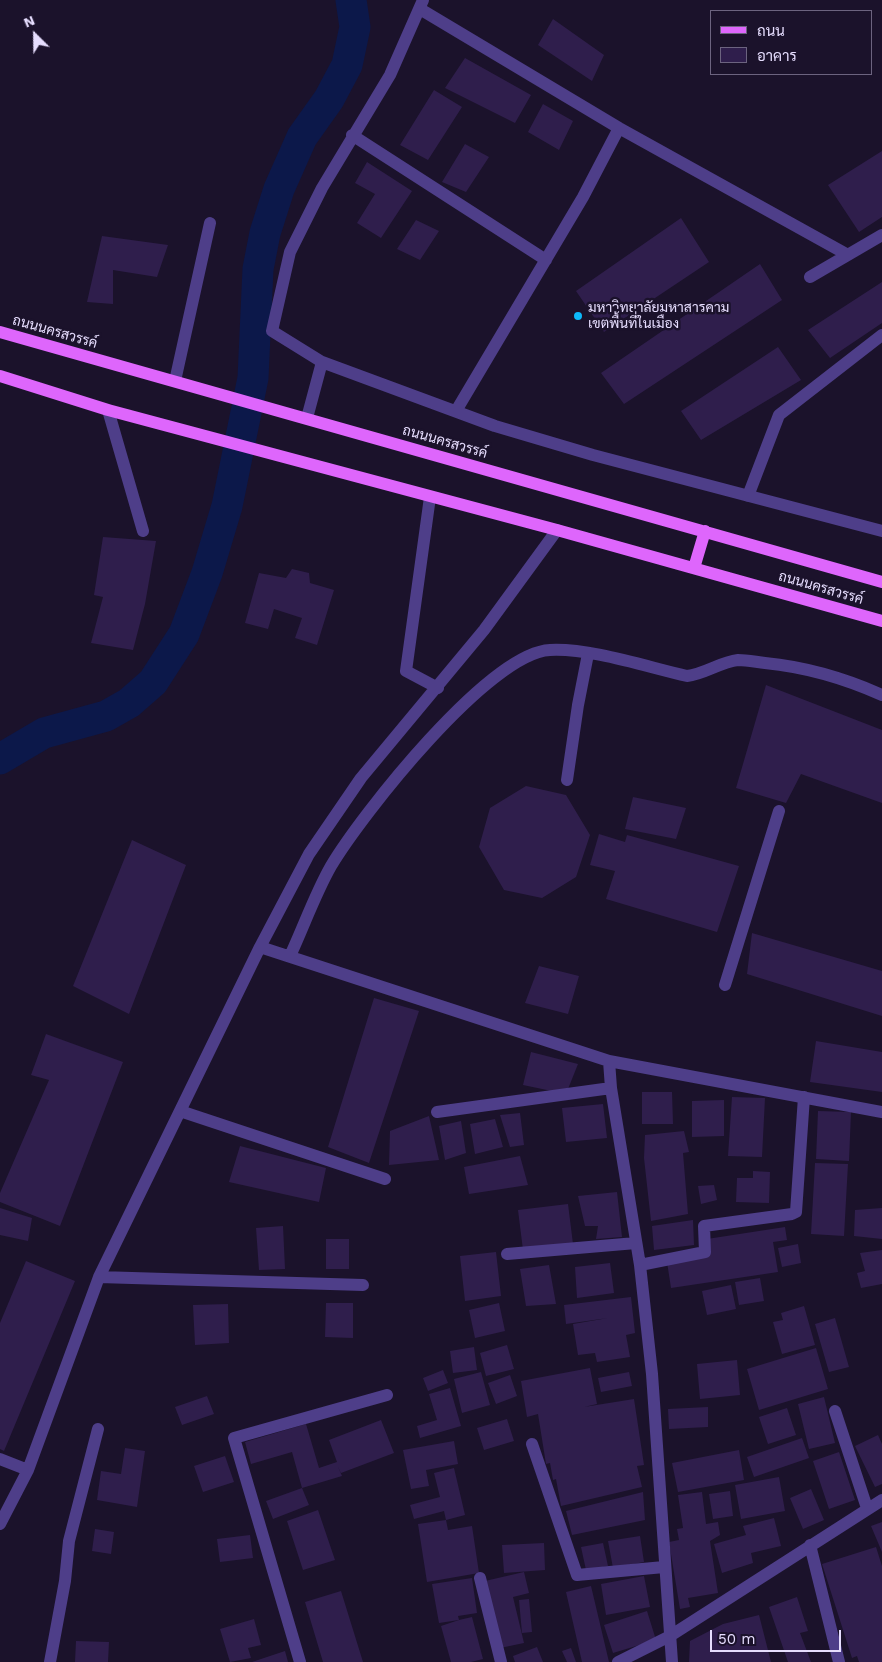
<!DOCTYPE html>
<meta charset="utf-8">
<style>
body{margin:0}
#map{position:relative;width:882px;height:1662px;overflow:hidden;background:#1b122b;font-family:"Work Sans",Sarabun,sans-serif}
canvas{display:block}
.legend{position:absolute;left:710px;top:10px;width:162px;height:65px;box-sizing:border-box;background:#1b122b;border:1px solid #6c637f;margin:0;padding:6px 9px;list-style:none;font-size:15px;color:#e6ddfe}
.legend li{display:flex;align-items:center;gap:10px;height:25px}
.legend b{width:25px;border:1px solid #6c637f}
.north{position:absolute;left:10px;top:10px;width:50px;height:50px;-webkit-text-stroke:4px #1b122b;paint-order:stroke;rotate:337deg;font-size:14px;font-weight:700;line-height:20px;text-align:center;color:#e6ddfe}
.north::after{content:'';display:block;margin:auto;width:18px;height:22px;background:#e6ddfe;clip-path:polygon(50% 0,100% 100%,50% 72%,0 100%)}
.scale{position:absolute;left:710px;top:1630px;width:131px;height:22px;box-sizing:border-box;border:2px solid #e6ddfe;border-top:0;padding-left:6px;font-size:15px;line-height:18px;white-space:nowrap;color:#e6ddfe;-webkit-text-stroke:4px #1b122b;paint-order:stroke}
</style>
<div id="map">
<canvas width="882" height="1662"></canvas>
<ul class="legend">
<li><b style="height:6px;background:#de66fc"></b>ถนน</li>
<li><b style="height:14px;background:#2f1e4c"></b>อาคาร</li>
</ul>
<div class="north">N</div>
<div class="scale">50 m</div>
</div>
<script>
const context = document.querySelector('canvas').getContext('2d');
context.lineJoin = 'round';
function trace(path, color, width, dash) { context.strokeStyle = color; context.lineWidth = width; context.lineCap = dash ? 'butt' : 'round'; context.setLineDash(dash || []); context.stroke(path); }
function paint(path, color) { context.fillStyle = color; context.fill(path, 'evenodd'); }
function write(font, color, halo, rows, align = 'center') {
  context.font = font + ' "Work Sans",Sarabun,sans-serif'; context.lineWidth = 5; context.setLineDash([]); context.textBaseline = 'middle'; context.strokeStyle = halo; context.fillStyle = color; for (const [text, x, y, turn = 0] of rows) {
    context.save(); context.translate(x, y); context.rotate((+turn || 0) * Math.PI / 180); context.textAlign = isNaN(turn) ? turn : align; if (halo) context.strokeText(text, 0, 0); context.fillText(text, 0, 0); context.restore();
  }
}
trace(new Path2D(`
 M0,759l44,-26 62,-17 23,-13 24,-21 31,-48 23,-61 20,-67 26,-128 5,-109 7,-36 14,-44 23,-52 27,-38 18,-34 8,-38 -4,-27`), '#0c184a', 31);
paint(new Path2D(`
 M553,19l51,36 -12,26 -54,-36z
 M465,58l66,37 -16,28 -70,-35z
 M434,90l28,17 -34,53 -28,-15z
 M543,104l30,17 -14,29 -31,-18z
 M465,144l24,13 -23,35 -24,-10z
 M882,151v66l-23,15 -31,-47z
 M367,162l45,29 -31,47 -24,-15 18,-29 -20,-11z
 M681,218l28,44 -105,70 -28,-41z
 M416,220l23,11 -19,29 -23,-11z
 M102,236l66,9 -11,32 -44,-7v34l-26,-2z
 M760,264l22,36 -158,104 -23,-31z
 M882,282v41l-52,35 -22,-28z
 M778,347l23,33 -100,60 -20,-29z
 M103,537l53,4 -11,63 -12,46 -42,-7 12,-46 -9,-2z
 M292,569l17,4 1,10 24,7 -17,55 -22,-7 7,-20 -28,-9 -6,20 -23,-6 14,-50 27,5z
 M766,685l116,45v73l-81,-29 -15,29 -50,-15z
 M526,786l40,9 24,40 -14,42 -34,21 -38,-8 -25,-43 11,-39z
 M633,797l53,11 -10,31 -51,-10z
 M599,834l26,8 2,-7 112,31 -22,66 -111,-33 9,-28 -25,-6z
 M132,840l54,25 -57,149 -56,-28z
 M752,933l130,38v45l-135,-42z
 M539,966l40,10 -11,38 -43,-11z
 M374,998l45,13 -50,152 -41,-16z
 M46,1034l77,28 -63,164 -60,-24v-9l49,-113 -18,-5z
 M816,1041l66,11v40l-72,-10z
 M531,1052l47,12 -12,30 -43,-9z
 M642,1092h30l1,32h-31z
 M732,1097l33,1 -3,59 -34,-1z
 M724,1100v36l-32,1v-36z
 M603,1104l4,34 -41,4 -4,-34z
 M818,1111l33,1 -2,49 -33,-2z
 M520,1113l4,32 -14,2 -10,-32z
 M429,1116l10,44 -50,5 1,-34z
 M495,1119l8,28 -28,7 -5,-30z
 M461,1121l5,32 -21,7 -6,-34z
 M684,1131l5,21 -6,1 5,61 -37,7 -7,-63 1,-23z
 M240,1146l86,22 -7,34 -90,-20z
 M520,1156l8,29 -59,9 -5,-27z
 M815,1163l33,1 -4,72 -33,-2z
 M753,1171l17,1 -1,31 -33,-1 1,-24h16z
 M714,1185l3,15 -16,4 -3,-18z
 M617,1192l5,45 -26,2 2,-13h-13l-7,-30z
 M568,1204l5,40 -50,6 -5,-40z
 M0,1208l32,10 -4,23 -28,-6z
 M882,1208v31l-28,-3 1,-26z
 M693,1220l1,25 -40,5 -2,-24z
 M283,1226l2,43 -26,1 -3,-42z
 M785,1227l2,13 -14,2 5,30 -107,16 -4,-26 42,-7 -2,-16z
 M326,1239h23v30h-23z
 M798,1244l3,19 -19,4 -4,-19z
 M882,1250v34l-21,4 -4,-15 8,-2 -5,-18z
 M496,1252l5,44 -36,5 -5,-45z
 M26,1261l49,20 -71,170 -4,-2v-126z
 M610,1263l4,30 -37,5 -2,-31z
 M549,1265l7,39 -30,2 -6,-37z
 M760,1278l4,23 -25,4 -4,-23z
 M731,1285l5,24 -29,6 -5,-24z
 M631,1297l4,36 -9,2 4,22 -33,5 -2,-9 -17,2 -5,-31 35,-6 -42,6 -2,-19z
 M326,1303h27v35l-28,-1z
 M499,1303l6,28 -30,7 -6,-28z
 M228,1304l1,39 -34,2 -2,-40z
 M804,1306l11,39 -33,9 -9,-32 10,-2 -2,-7z
 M835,1318l14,49 -20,5 -14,-48z
 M507,1345l7,24 -28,7 -6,-23z
 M474,1347l3,23 -24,3 -3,-22z
 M816,1348l12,41 -69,21 -12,-41z
 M737,1360l3,35 -40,4 -3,-35z
 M590,1368l7,36 -13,3 50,-8 10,66 -7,1 5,21 -81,19 -5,-27 -3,1 -3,-17 -4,1 -8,-50 -11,3 -6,-36z
 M443,1370l5,13 -20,8 -5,-13z
 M481,1372l9,33 -28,8 -8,-34z
 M629,1372l3,14 -31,6 -3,-14z
 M510,1375l7,21 -21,8 -8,-21z
 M450,1388l11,38 -41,12 -3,-12 20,-6 -8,-26z
 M207,1396l7,18 -32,11 -7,-18z
 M824,1397l11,46 -26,6 -11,-45z
 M708,1407v20l-39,2 -1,-20z
 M787,1408l9,27 -28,9 -9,-27z
 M507,1419l7,22 -30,9 -7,-22z
 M381,1420l13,33 -53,20 -3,-6 4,9 -40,12 -10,-36 -41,12 -6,-22 61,-18 13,44 18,-6 -8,-22z
 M878,1435l4,9v40l-7,3 -20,-41z
 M802,1438l7,20 -55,19 -7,-20z
 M454,1441l4,23 -32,6 3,16 -18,3 -8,-39z
 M125,1448l20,3 -8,56 -40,-7 4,-29 20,3z
 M739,1450l5,30 -66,12 -6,-29z
 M839,1452l16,48 -26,9 -16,-48z
 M225,1456l9,26 -31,10 -9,-26z
 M454,1468l11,47 -19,5 2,10 24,-4 7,47 -52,9 -9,-58 28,-4 -2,-9 -30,8 -4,-14 30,-8 -6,-24z
 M779,1477l6,34 -44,8 -6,-34z
 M302,1488l7,17 -36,14 -7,-18z
 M811,1489l13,31 -21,9 -13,-31z
 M730,1491l3,25 -20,3 -4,-25z
 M643,1492l2,28 -73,15 -6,-24z
 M702,1492l4,32 12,-2 2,13 -10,6 8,52 -30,5 2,9 -10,2 -11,-67 10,-2 -2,-11 6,-1 -5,-33z
 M318,1510l17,50 -32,10 -16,-49z
 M774,1518l7,28 -30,7 2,10 -31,10 -8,-29 32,-9 -3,-9z
 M882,1522v30l-11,-26z
 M95,1529l19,3 -3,22 -19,-3z
 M250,1535l3,23 -33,4 -3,-23z
 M640,1536l4,26 -31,6 -5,-27z
 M544,1543l1,27 -41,3 -2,-28z
 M603,1543l5,23 -22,4 -5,-23z
 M876,1547l6,19v96h-23l-2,-6 -5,2 -30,-94z
 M524,1572l5,21 -16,4 11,46 -24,5 -15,-67z
 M644,1576l6,31 -44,8 -5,-31z
 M472,1578l5,35 -19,3 1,4 13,-3 11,42 -12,3h-20l-10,-36 18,-6 -20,3 -7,-39z
 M591,1586l18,76h-27l-16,-70z
 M341,1591l22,71h-40l-18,-60z
 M797,1597l11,34 -8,2 11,29h-23l-19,-55z
 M529,1599l3,33 -10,1 -3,-33z
 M647,1611l9,29 -43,13 -9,-28z
 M759,1615l12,47h-82l1,-21 33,-17z
 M254,1619l7,26 -13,3 3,10 -21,4 -10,-33z
 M76,1641l33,1 -1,20h-33z
 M537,1647l6,15h-28l-2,-6z
 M571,1648l5,14h-9l-5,-11z
 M285,1651l3,11h-36z`), '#2f1e4c');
trace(new Path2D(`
 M420,9l199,119 -36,69 -127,214
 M619,128l229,127
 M352,135l194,125
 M810,277l72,-42
 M322,362l173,64 98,29 289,76
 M175,381l35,-158
 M108,410l35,121
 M307,418l15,-56 -50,-31 18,-79 32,-64 68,-113 33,-75
 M748,496l31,-81 103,-80
 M430,497l-24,174 32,17
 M567,780l11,-75 10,-51
 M260,947l349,114
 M290,956c14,-30 25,-62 41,-90 31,-52 158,-213 219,-216 41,-2 97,17 137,26 18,-2 33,-14 51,-16 9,0 18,2 27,3 41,4 79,15 117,32
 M725,985l54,-174
 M180,1111l205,68
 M437,1112l174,-24
 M507,1254l129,-11
 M640,1265l65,-13 -1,-26 88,-12 4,-2 8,-115
 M99,1277l264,8
 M835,1411l32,97
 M532,1444l45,131 87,-8
 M0,1459l28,11
 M0,1524l28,-54 71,-193 161,-330 49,-93 52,-76 123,-148 73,-100
 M810,1545l29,117
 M480,1578l21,84
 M50,1662l15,-81 4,-40 29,-112
 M300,1662l-66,-224 153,-43
 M618,1662l52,-26 212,-136
 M672,1662l-20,-288 -12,-109 -29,-177 -2,-27 273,51`), '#4e3e89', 12);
trace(new Path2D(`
 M0,332l882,250
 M0,376l108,34 449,120 325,91
 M694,568l11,-37`), '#de66fc', 12);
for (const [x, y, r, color] of [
 [578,316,5,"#0db9fa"]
]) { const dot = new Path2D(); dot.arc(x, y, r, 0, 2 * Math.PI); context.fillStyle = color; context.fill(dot); trace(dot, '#1b122b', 2); }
write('14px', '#e6ddfe', '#1b122b', [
 ["มหาวิทยาลัยมหาสารคาม",588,308],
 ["เขตพื้นที่ในเมือง",588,324]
], 'left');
write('14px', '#e6ddfe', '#1b122b', [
 ["ถนนนครสวรรค์",55,332,16],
 ["ถนนนครสวรรค์",445,442,16],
 ["ถนนนครสวรรค์",821,588,16]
]);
</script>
